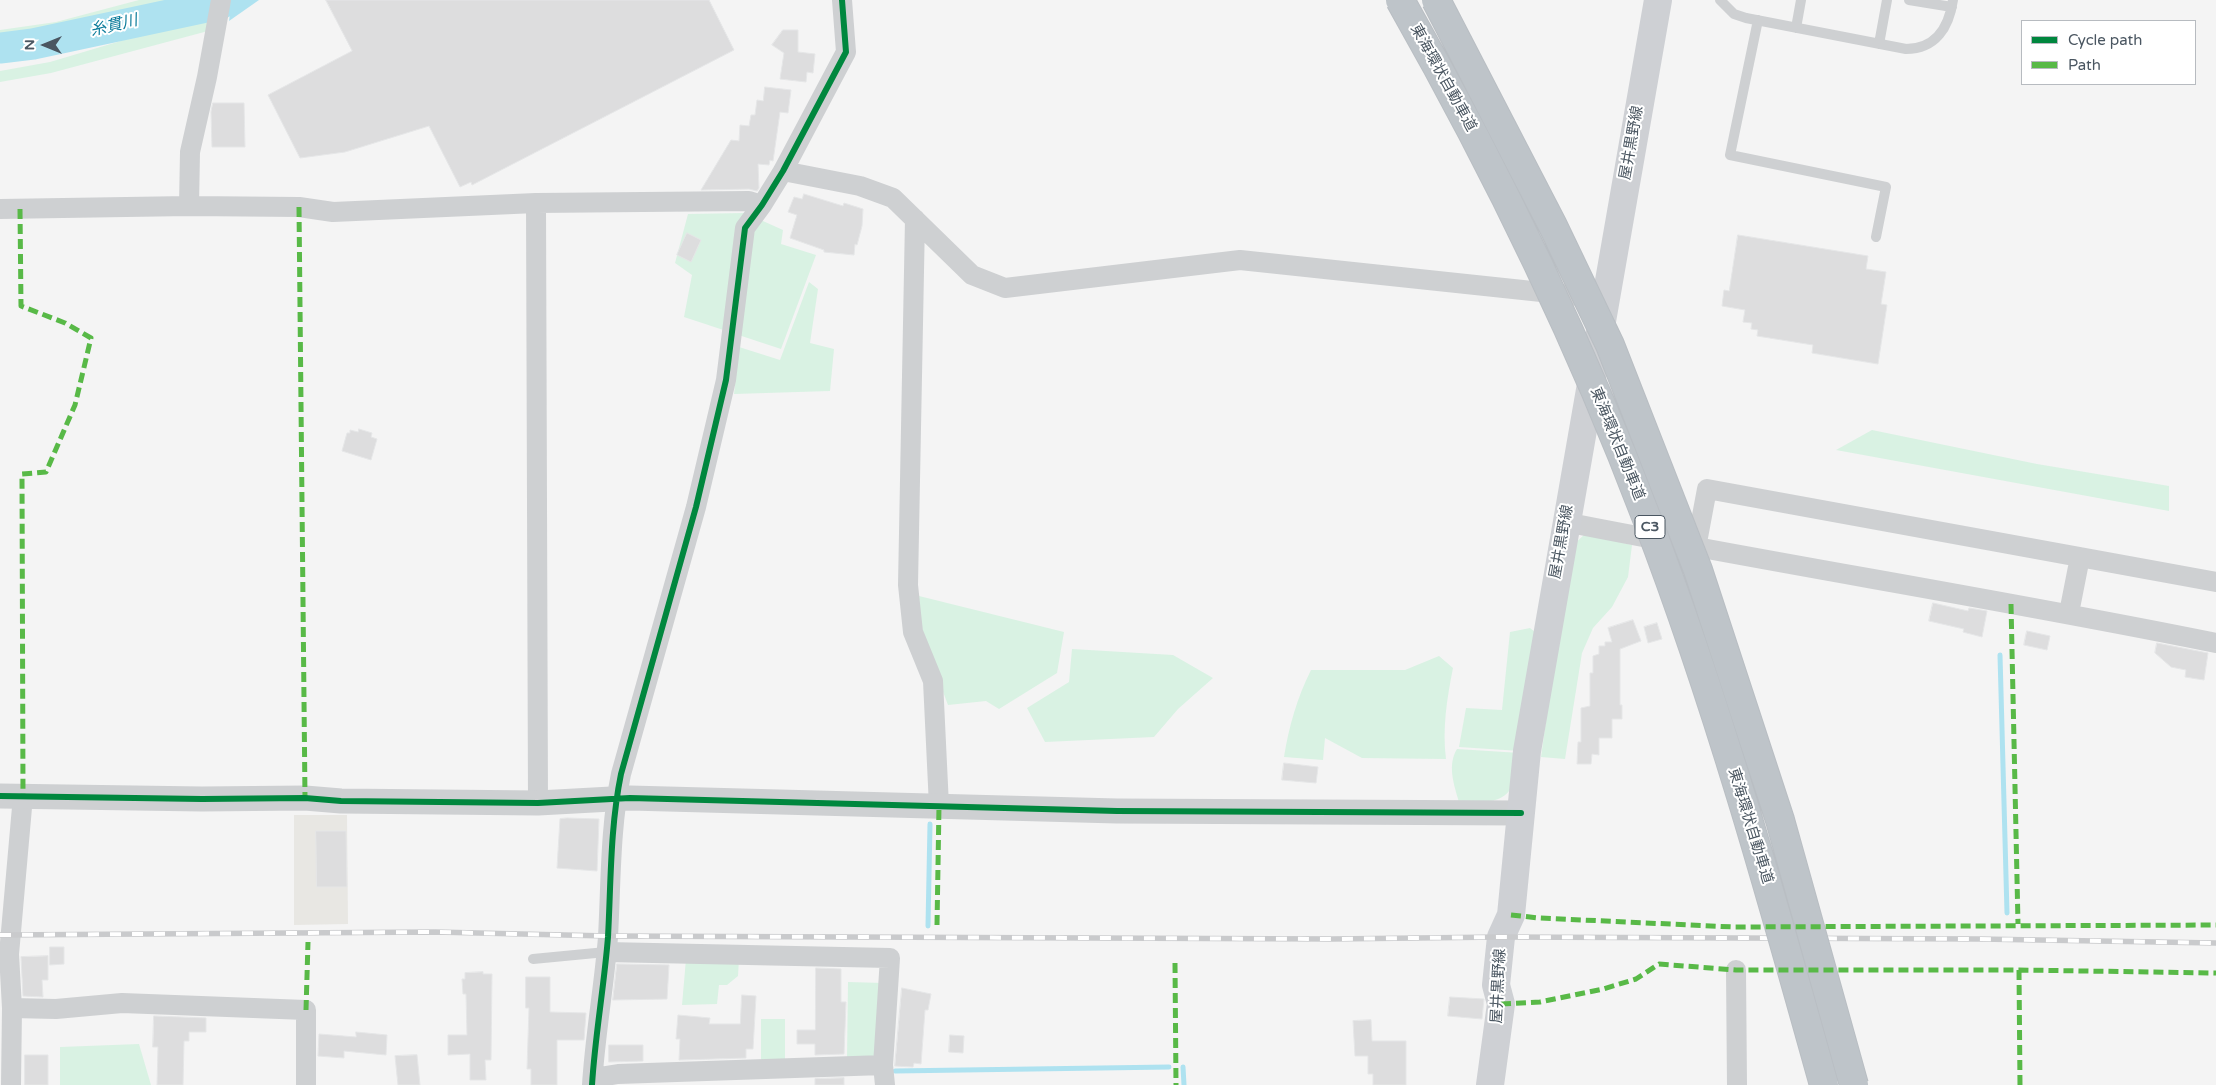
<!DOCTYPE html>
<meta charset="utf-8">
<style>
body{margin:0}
#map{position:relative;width:2216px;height:1085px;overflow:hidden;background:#f4f4f4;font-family:"Varela Round",sans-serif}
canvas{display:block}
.legend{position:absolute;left:2021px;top:20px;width:175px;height:65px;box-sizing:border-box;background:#fff;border:1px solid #b7bbc0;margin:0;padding:6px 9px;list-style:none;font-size:15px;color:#4a5661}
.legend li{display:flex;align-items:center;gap:10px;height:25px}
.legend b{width:25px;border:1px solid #b7bbc0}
.north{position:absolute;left:20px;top:20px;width:50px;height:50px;-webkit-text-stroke:4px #fff;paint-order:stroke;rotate:270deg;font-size:14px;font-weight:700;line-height:20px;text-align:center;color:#4a5661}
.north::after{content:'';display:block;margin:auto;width:18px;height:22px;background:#4a5661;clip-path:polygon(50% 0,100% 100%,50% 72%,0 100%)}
</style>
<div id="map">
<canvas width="2216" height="1085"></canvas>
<ul class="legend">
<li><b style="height:6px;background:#00873e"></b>Cycle path</li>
<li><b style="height:6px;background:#58b947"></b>Path</li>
</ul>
<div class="north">N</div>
</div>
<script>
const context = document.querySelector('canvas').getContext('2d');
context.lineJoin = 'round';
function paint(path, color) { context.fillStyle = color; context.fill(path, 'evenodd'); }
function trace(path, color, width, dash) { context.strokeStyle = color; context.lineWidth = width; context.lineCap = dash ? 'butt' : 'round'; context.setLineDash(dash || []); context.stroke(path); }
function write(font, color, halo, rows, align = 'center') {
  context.font = font + ' "Varela Round","Noto Sans JP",sans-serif'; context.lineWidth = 4; context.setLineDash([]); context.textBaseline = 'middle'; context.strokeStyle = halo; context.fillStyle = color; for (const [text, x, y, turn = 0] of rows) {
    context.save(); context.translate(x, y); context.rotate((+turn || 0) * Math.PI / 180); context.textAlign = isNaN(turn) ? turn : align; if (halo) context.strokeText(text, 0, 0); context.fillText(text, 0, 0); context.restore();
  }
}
paint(new Path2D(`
 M294,815h53l1,109 -54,1z`), '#e8e7e3');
paint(new Path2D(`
 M139,0h43c-60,18 -120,32 -182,42v-12l56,-8z
 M208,15v16l-157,42 -51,9v-11l50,-9z
 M745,213l38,17 -2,14 35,11 -35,94 -97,-32 8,-42 -17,-12 13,-49z
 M809,282l9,7 -8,54 24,6 -4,42 -96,3 5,-47 41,13z
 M1872,430l165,34 132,22v25l-333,-61z
 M1585,534l47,11 -4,32 -16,30 -19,21 -11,25 -17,106 -24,-2 18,-131 13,-80z
 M919,596l145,36 -7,41 -58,36 -13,-8 -38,4 -28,-74z
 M1530,628l5,4 -15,119 -61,-4 7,-39 36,2 8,-78z
 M1072,649l101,6 40,23 -35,31 -24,28 -109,5 -18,-34 42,-26z
 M1439,656l14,12c-6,30 -11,61 -7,91l-84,-1 -37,-20 -2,22 -39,-3c5,-31 13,-59 27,-87h94z
 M1457,749l63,4c-3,11 -4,25 -9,35 -10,18 -36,14 -52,14 -5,-17 -12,-37 -2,-53z
 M686,959h53l-1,17 -11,9h-8l-2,19 -35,1z
 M848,982l36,1 -5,69 -10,7h-22z
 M761,1019h24v41h-24z
 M139,1044l12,41h-91v-38z`), '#d9f2e3');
paint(new Path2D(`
 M232,0h27l-30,21z`), '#aee2f0');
trace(new Path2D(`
 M2000,655l7,258
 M928,926l2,-102
 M1183,1067l1,18
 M895,1071l274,-4`), '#aee2f0', 5);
trace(new Path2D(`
 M0,48l33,-4 187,-40 7,-4`), '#aee2f0', 31);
const building = new Path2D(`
 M326,0h383l25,50 -262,135 -1,-3 -11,5 -31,-61 -84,26 -45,6 -32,-63 84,-44z
 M783,30h15v22l17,2 -2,19 -6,-1 -1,10 -26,-3 4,-26 -12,-8z
 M765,87l26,3 -3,23 -8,-1 -7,49 -3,-1 -1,5 -11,-1 1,24 -2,3 -8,-2 -48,1 30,-50 8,1 1,-16 9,1 2,-11h4l2,-15 6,1z
 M213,103h31l1,44h-33l-1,-35z
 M804,194l39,12 1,-3 19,6 -1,17 -5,19 -2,-1 -1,11 -30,-3v-2l-34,-12 7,-23 -9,-3 6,-15 8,2z
 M687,233l14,7 -10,22 -14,-7z
 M1738,235l130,21 -2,13 20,3 -5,32 6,1 -9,59 -66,-11 1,-8 -56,-9 1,-6 -7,-1 1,-6 -9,-1 2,-12 -23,-4 2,-16 5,1z
 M359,429l13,4 -1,4 6,2 -6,21 -29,-9 5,-18h3v-3l8,2z
 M1933,603l35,8 1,-3 18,3 -5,26 -19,-5 1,-3 -35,-8z
 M1633,620l8,21 -21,8v56h2v14h-10v19h-13v17l-7,-1 -1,10h-14l1,-22h3v-34l9,-2v-33h3v-17l6,-2v-8h6v-4h7l-4,-14z
 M1657,623l5,16 -14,4 -4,-16z
 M2027,631l23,5 -3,14 -23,-5z
 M2157,643l51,10 -4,27 -19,-3 1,-7 -15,-3 -16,-14z
 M1284,763l34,4 -2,16 -34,-3z
 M567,818l32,1 -2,52 -40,-3 3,-49z
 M316,831h30l1,56h-30z
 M50,947h14v17l-14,1z
 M48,956v24h-6l1,17 -20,-1 -2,-39z
 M617,964l52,1 -2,34 -54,1z
 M816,968l25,1v33h5l-2,52 -29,1v-11h-18v-14h18z
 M483,972v2h9l-1,86h-6l1,20h-16v-26l-22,1v-20h19l-1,-41h-3l-1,-15h3v-6z
 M526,977h24v35l36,1 -2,27h-27v45h-26v-16h-4l2,-61h-3z
 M902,988l29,6 -3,16h-3l-4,54 -7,-1 -1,4 -18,-1z
 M742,995l14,1 -3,53h-7v9l-67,2 1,-21h-4l2,-24 32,3 -1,6h31z
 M1450,997l34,2 -2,20 -34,-3z
 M154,1016l52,2v14h-17v9h-5l-1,44h-26l1,-38h-5z
 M1371,1020l1,21h34v44h-33v-11h-5v-18h-13l-2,-35z
 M356,1032l31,3 -1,20 -42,-4v7l-26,-2 1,-22 37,3z
 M950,1035l14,1 -1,17 -14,-1z
 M609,1045h34v16l-34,1z
 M25,1055h23v30h-23z
 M417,1055l3,30h-22l-3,-29z
 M844,1078v7h-29v-6z`);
paint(building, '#ddddde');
trace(building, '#e5e6e7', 1);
trace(new Path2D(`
 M1720,0l14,14 12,4 160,31c30,0 43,-22 47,-49
 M1909,0l43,7
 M1758,20l-28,135 156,32 -10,50
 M1796,28l5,-28
 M1879,44l8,-44
 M533,959l73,-7`), '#ced0d2', 10);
trace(new Path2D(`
 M783,171l77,15 33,12 79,77 33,13 235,-28 358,38
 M536,203l2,600
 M189,206l1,-54 17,-75 14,-77
 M0,209l189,-3 110,1 34,5 203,-9 213,-2 13,4
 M915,219l-7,366 5,47 20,49 6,125
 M1565,522c217,43 435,77 651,121
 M1696,548l11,-59 509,93
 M2069,613l11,-56
 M606,952l284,6 -7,107 2,20
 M1736,970l1,115
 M12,1008l44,1 66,-6 184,7v75
 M593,1078l25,-4 265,-9
 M11,1085l1,-77 -3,-54 14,-158
 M592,1085c3,-49 12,-98 16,-148 3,-55 2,-109 13,-163l75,-267 30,-127 19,-152 17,-23 21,-34 63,-119 -4,-52`), '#ced0d2', 20);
trace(new Path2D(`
 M0,796l202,3 103,-1 36,3 197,2 92,-5 487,13 404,2`), '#ced0d2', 25);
trace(new Path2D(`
 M1490,1085l11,-81 -5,-19 5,-48 10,-22 16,-164 131,-751`), '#ced0d4', 28);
const rail = new Path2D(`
 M0,935l435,-3 173,4 724,3 169,-2 478,2 237,4`);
trace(rail, '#c9cacc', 5.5);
trace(rail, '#fff', 4, [11]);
const motorwayBridge = new Path2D(`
 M1400,0c95,167 179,339 247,519 71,185 124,376 177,566
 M1436,0l117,226 57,119 88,225 82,250 74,265`);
trace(motorwayBridge, '#b9bec3', 30, []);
trace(motorwayBridge, '#bec4c9', 28);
trace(new Path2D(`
 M299,207l6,591
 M20,209l1,97 44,17 26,15 -16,67 -29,67 -24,2 1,322
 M2011,604l7,320
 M1511,915l28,3 195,9 482,-2
 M937,925l2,-119
 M1175,963l1,122
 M2019,970l1,115
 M1501,1004l39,-2 63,-13 33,-10 23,-15 77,6h283l197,3
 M306,1010l2,-68`), '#58b947', 5, [10, 5]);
trace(new Path2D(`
 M0,796l202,3 103,-1 36,3 197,2 92,-5 487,13 404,2
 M592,1085c3,-49 12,-98 16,-148 3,-55 2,-109 13,-163l75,-267 30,-127 19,-152 17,-23 21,-34 63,-119 -4,-52`), '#00873e', 6);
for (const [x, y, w] of [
 [1650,527,30]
]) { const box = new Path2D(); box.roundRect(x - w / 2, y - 11.5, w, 23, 4); context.fillStyle = '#fff'; context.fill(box); trace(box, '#4a5661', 1); }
write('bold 14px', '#4a5661', null, [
 ["C3",1650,527]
]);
write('15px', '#4a5661', '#fff', [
 ["東海環状自動車道",1443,78,61],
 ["屋井黒野線",1632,143,-80],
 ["東海環状自動車道",1617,444,68],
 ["屋井黒野線",1562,542,-80],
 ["東海環状自動車道",1750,826,73],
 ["屋井黒野線",1499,986,-87]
]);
write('italic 16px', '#0c7c9b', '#fff', [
 ["糸貫川",114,26,-13]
]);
</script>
